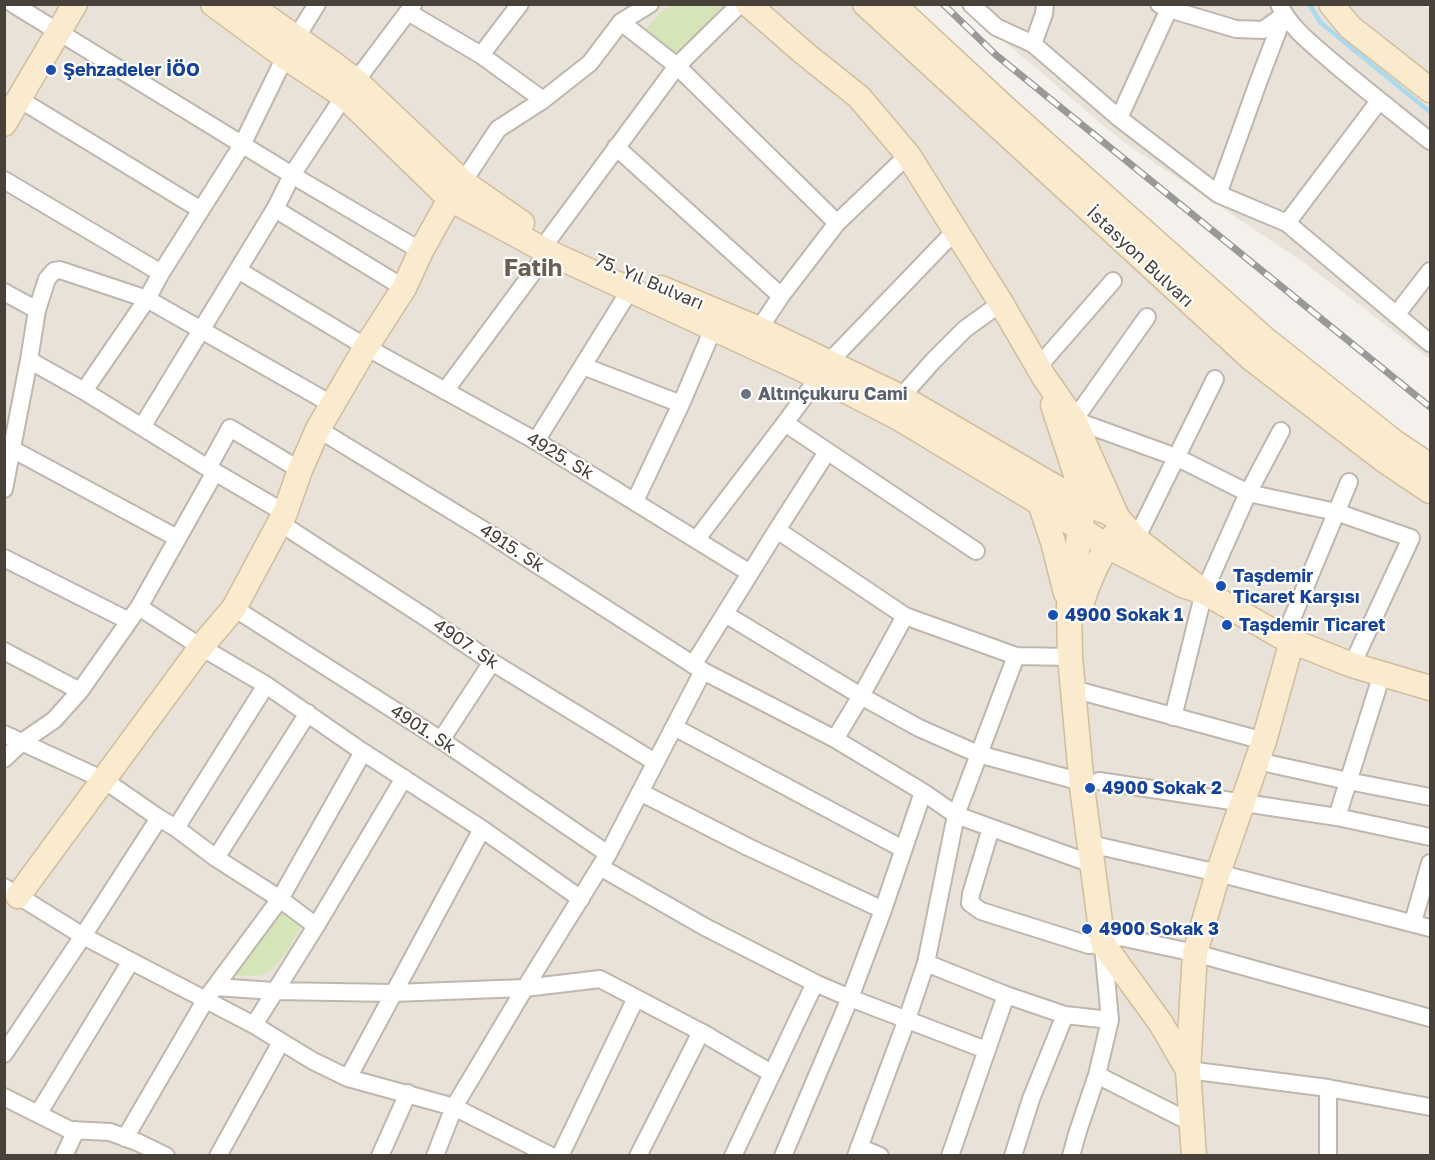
<!DOCTYPE html>
<meta charset="utf-8">
<style>
body{margin:0}
#map{position:relative;width:1435px;height:1160px;overflow:hidden;background:#f4f0eb;font-family:"Golos Text",sans-serif}
canvas{display:block}
.frame{position:absolute;inset:0;border:6px solid #484139;pointer-events:none}
</style>
<div id="map">
<canvas width="1435" height="1160"></canvas>
<div class="frame"></div>
</div>
<script>
const context = document.querySelector('canvas').getContext('2d');
context.lineJoin = 'round';
function paint(path, color) { context.fillStyle = color; context.fill(path, 'evenodd'); }
function trace(path, color, width, dash) { context.strokeStyle = color; context.lineWidth = width; context.lineCap = dash ? 'butt' : 'round'; context.setLineDash(dash || []); context.stroke(path); }
function write(font, color, halo, rows, align = 'center') {
  context.font = font + ' "Golos Text",sans-serif'; context.lineWidth = 4.5; context.setLineDash([]); context.textBaseline = 'middle'; context.strokeStyle = halo; context.fillStyle = color; for (const [text, x, y, turn = 0] of rows) {
    context.save(); context.translate(x, y); context.rotate((+turn || 0) * Math.PI / 180); context.textAlign = isNaN(turn) ? turn : align; if (halo) context.strokeText(text, 0, 0); context.fillText(text, 0, 0); context.restore();
  }
}
paint(new Path2D(`
 M1424,4l6,5v350l-128,-98 -180,-120 -161,-136z
 M5,5h891l55,59 408,339 71,48v704l-1425,1z`), '#e8e2d9');
paint(new Path2D(`
 M673,5h53l1,9 -50,50 -34,-32 21,-22z
 M279,909l24,14c-9,15 -25,49 -43,52 -9,2 -21,0 -30,0z`), '#d6e5b7');
trace(new Path2D(`
 M1309,4l12,19 109,89`), '#acdaec', 4.5);
const street = new Path2D(`
 M13,4l279,171 129,76
 M971,4l25,23 37,17 11,-30 1,-10
 M1159,4l10,5 67,20 27,1 21,-15
 M1279,4c12,26 37,43 57,61 31,26 63,51 94,76
 M408,12l73,43 62,45
 M621,22l56,44 160,157
 M296,38l21,-34
 M1033,44l86,74 99,76 69,29 143,120
 M481,55l39,-51
 M356,81l57,-76
 M19,99l182,111
 M1119,118l50,-109
 M616,147l165,149
 M4,180l157,93
 M463,182l35,-53 45,-29 47,-37 31,-41 29,-18
 M1218,194l41,-114 25,-65
 M275,209l129,79
 M1287,223l92,-122
 M549,239l128,-173 63,-62
 M238,270l128,77 170,94 214,132
 M4,292l33,18
 M1396,315l34,-44
 M1147,317l-73,103 102,37 72,36 88,19 75,26 -59,127
 M759,329l22,-33 56,-73 71,-68
 M29,360l55,31 124,77 77,45
 M829,362l127,-132
 M583,366l98,38
 M1038,367l75,-86
 M84,391l63,-92 14,-26 81,-128 43,-88
 M445,391l103,-139
 M901,397l32,-36 32,-32 36,-26
 M785,423l191,128
 M142,427l133,-218 17,-34 52,-79
 M318,429l167,102 218,140 132,68 88,53 33,23 136,49
 M536,441l94,-151
 M12,449l165,89
 M208,468l22,-40 70,42
 M4,489l25,-129 8,-50 10,-31 7,-8 6,-1 87,29 186,106
 M635,501l46,-97 32,-75
 M280,523l148,96 64,43 163,100
 M777,530l128,86 111,40 54,1
 M1136,539l79,-160
 M696,540l89,-117 34,-46
 M4,558l125,63
 M139,607l62,40 65,38 97,67 119,77 99,70
 M234,608l207,132 167,114
 M725,614l136,82 58,32 59,26 104,28
 M1284,638l65,-156
 M4,651l76,40
 M693,665l84,-135 50,-78
 M1073,689l191,52
 M1173,717l31,-125 44,-99 33,-62
 M674,727l229,122
 M4,734l100,46 55,38 17,10 40,30 64,41 36,27
 M835,739l26,-43 44,-80
 M441,740l51,-78
 M4,759l18,-17 32,-22 26,-29 59,-84 76,-135
 M1257,761l91,20 82,16
 M1099,781l238,36 93,20
 M640,792l108,55 135,63
 M1337,817l45,-143
 M176,828l90,-143
 M991,828l-20,66 -1,9 11,8 108,34 14,-1 17,-7 75,16 235,65
 M1090,844l128,29 212,55
 M216,858l92,-145
 M600,867l105,60 110,56 35,15 136,52
 M4,887l79,49 171,89 59,36 35,17 106,29 97,49
 M1413,922l17,-59
 M926,963l80,32 59,20 45,5
 M215,987l59,4 119,2 132,-5 75,-9 101,53 70,41
 M254,1025l62,-99 88,-148
 M4,1054l79,-118 76,-118
 M1188,1070l140,18 102,19
 M1097,1075l95,48
 M348,1078l134,-249
 M1328,1088v68
 M4,1097l66,33 40,2 27,10 29,14
 M38,1114l93,-153
 M125,1138l81,-139 74,-100 83,-147
 M859,1147l21,9
 M64,1156l12,-26
 M218,1156l63,-114
 M380,1156l28,-63
 M435,1156l19,-49 71,-119 83,-134 95,-183
 M560,1156l76,-158
 M638,1156l63,-124
 M733,1156l82,-173
 M783,1156l67,-158 33,-88 40,-118
 M856,1156l51,-137 19,-56 30,-148 60,-159
 M950,1156l56,-161
 M1013,1156l18,-57 34,-84
 M1071,1156l7,-25 19,-56 13,-55 -7,-75`);
const secondary = new Path2D(`
 M213,4l72,53 59,39 106,103 98,53 271,125 78,40 143,86 67,43 78,40 19,6
 M248,4l83,58 25,19 107,101 59,41
 M748,4l56,49 55,44 49,58 93,148 43,74 30,43 43,97 19,22 68,53 80,46 68,27 78,23
 M865,4l387,355 132,101 46,31
 M893,4l112,104 261,232 128,102 36,24
 M1331,4l19,23 80,63
 M4,124l71,-120
 M661,288l98,41 142,68 185,108 19,6 12,6
 M1053,405l33,100 -4,11 -13,90 1,51 12,130 21,157 57,78 28,48 6,86
 M1040,503l13,39 13,51
 M1080,608c8,-27 19,-51 35,-74
 M18,896l183,-249 33,-39 51,-95 15,-43 18,-41 48,-82 38,-59 17,-37 29,-52
 M1188,1070l7,-117 23,-80 46,-132 28,-100`);
trace(street, '#bfb7ae', 20);
trace(secondary, '#d1bd9e', 27);
trace(street, '#fff', 16);
trace(secondary, '#fbebce', 24);
const rail = new Path2D(`
 M943,4l53,51 434,352`);
trace(rail, '#999', 7);
trace(rail, '#fff', 4.5, [14]);
for (const [x, y, r, color] of [
 [51,70,6,"#1a4fb4"],
 [746,394,6,"#6b7280"],
 [1221,586,6,"#1a4fb4"],
 [1053,615,6,"#1a4fb4"],
 [1227,625,6,"#1a4fb4"],
 [1090,788,6,"#1a4fb4"],
 [1087,929,6,"#1a4fb4"]
]) { const dot = new Path2D(); dot.arc(x, y, r, 0, 2 * Math.PI); context.fillStyle = color; context.fill(dot); trace(dot, '#fff', 2); }
write('bold 18px', '#164399', '#fff', [
 ["Şehzadeler İÖO",63,70],
 ["Taşdemir",1233,576],
 ["Ticaret Karşısı",1233,597],
 ["4900 Sokak 1",1065,615],
 ["Taşdemir Ticaret",1239,625],
 ["4900 Sokak 2",1102,788],
 ["4900 Sokak 3",1099,929]
], 'left');
write('18px', '#484139', '#fff', [
 ["İstasyon Bulvarı",1140,257,43],
 ["75. Yıl Bulvarı",649,282,23],
 ["4925. Sk",560,456,31],
 ["4915. Sk",512,548,33],
 ["4907. Sk",466,644,34],
 ["4901. Sk",423,729,33]
]);
write('bold 18px', '#5b616d', '#fff', [
 ["Altınçukuru Cami",758,394]
], 'left');
write('bold 24px', '#6a5d51', '#fff', [
 ["Fatih",533,268]
]);
</script>
